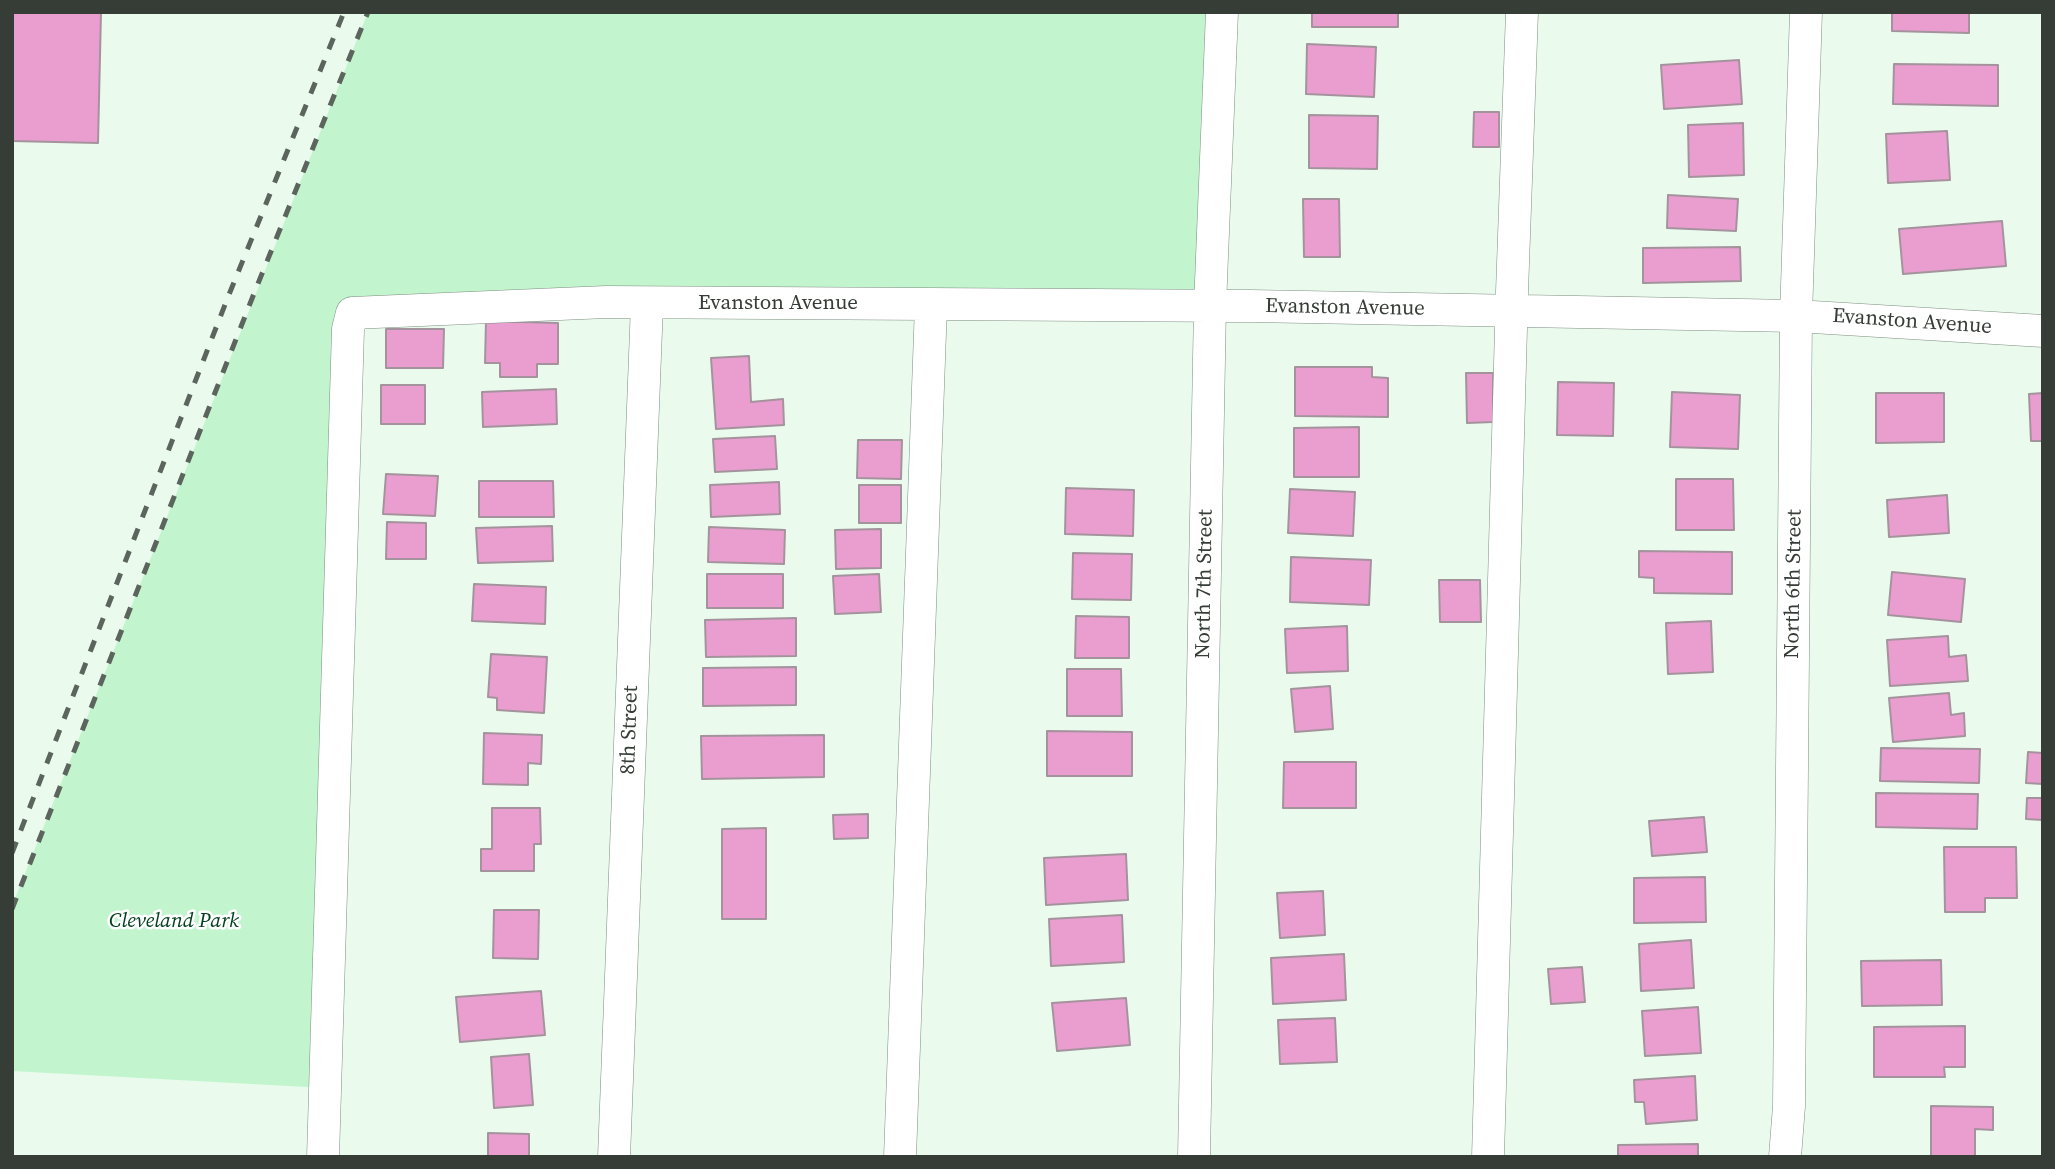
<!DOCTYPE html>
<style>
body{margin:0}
#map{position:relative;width:2055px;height:1169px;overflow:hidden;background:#eafbee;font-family:"Source Serif 4",serif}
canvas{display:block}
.frame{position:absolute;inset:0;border:14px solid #363d37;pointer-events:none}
</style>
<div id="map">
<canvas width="2055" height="1169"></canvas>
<div class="frame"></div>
</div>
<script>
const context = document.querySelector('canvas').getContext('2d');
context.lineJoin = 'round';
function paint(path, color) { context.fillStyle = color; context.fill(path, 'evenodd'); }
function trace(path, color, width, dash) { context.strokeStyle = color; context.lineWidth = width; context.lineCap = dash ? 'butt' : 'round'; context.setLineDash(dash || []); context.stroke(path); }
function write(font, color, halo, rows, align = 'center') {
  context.font = font + ' "Source Serif 4",serif'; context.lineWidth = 5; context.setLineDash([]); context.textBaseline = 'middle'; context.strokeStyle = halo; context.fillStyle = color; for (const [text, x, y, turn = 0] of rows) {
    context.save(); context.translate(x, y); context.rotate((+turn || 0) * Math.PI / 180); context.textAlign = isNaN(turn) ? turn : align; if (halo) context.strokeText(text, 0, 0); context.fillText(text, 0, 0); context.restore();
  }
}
paint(new Path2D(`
 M368,12h854l-12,294 -857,7 -28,775 -313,-17v-165z`), '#c2f5ce');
const building = new Path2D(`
 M12,12h89l-3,131 -86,-2z
 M1312,12h86v15h-86z
 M1892,12h77v21l-77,-2z
 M1307,44l69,3 -2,50 -68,-3z
 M1739,60l3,44 -78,5 -3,-44z
 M1894,64l104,1v41l-105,-2z
 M1474,112h25v35h-26z
 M1309,115l69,1 -1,53 -68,-1z
 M1743,123l1,52 -55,2 -1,-52z
 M1947,131l3,49 -62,3 -2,-49z
 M1668,195l70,4 -2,32 -69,-3z
 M1303,199h36l1,58h-36z
 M2002,221l4,45 -103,8 -4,-45z
 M1740,247l1,34 -98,2v-35z
 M486,321l72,2v41h-21v13h-37v-14h-15z
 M386,329h58l-1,39h-57z
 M749,356l2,46 32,-3 1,26 -68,4 -5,-71z
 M1295,367h77v10l16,1v39l-93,-1z
 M1466,373h27v49l-26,1z
 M1558,382l56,1 -1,53 -56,-1z
 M381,385h44v39h-44z
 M556,389l1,35 -74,3 -1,-35z
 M1672,392l68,3 -2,54 -68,-2z
 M1876,393h68v49l-68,1z
 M2043,393v48h-12l-2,-47z
 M1359,427v50h-65v-49z
 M775,436l2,33 -62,3 -2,-33z
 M858,440h44l-1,39 -44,-1z
 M386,474l52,2 -3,40 -52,-2z
 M1676,479h57l1,51h-58z
 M479,481h74l1,36h-75z
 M779,482l1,32 -69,3 -1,-32z
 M859,485h42v38h-42z
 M1066,488l68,2 -1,46 -68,-2z
 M1290,489l65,3 -2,44 -65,-3z
 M1947,495l2,38 -60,4 -2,-37z
 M387,522l39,1v36h-40z
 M552,526l1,35 -75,2 -2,-35z
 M709,527l76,3 -1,34 -76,-2z
 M881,529v39l-45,1 -1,-39z
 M1639,551l93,1v42l-78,-1v-15l-15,-1z
 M1073,553l59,1 -1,46 -59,-1z
 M1291,557l80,3 -2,45 -79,-3z
 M1892,572l73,7 -4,43 -73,-7z
 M707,574h76v34h-76z
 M879,574l2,38 -46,2 -2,-38z
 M1439,580h41l1,42h-41z
 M474,584l72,3 -1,37 -73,-3z
 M1076,616l53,1v41h-54z
 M796,618v38l-90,1 -1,-37z
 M1711,621l2,51 -45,2 -2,-51z
 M1347,626l1,45 -61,2 -2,-44z
 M1948,636l1,21 17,-2 2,26 -78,5 -3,-46z
 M491,654l56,3 -3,56 -47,-3v-12l-9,-1z
 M796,667v38l-93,1v-38z
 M1067,669h54l1,47h-55z
 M1330,686l3,43 -38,3 -4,-43z
 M1949,693l2,22 13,-2 1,23 -72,6 -4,-44z
 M1047,731l85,1v44h-85z
 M484,733l58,2 -1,29 -13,-1v22l-45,-1z
 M824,735v42l-122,2 -1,-43z
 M1881,748l99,1 -1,34 -99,-2z
 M2028,752l15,1v31l-17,-1z
 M1284,762h72v46h-73z
 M1876,793l102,1 -1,35 -101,-2z
 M2027,798h16v22l-17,-1z
 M492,808h48l1,36h-7v27h-53v-22h11z
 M868,814v24l-34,1 -1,-24z
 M1704,817l3,35 -55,4 -3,-35z
 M766,828v91h-44v-90z
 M1944,847h72l1,51h-32v14h-40z
 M1126,854l2,46 -82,5 -2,-47z
 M1705,877l1,45 -72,1v-45z
 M1323,891l2,44 -45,3 -3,-45z
 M494,910h45l-1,49 -45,-1z
 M1122,915l2,47 -73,4 -2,-47z
 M1691,940l3,48 -53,3 -2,-47z
 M1344,954l2,46 -73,4 -2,-46z
 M1941,960l1,45 -80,1 -1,-45z
 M1582,967l3,35 -34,2 -3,-35z
 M541,991l4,44 -85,7 -4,-45z
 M1126,998l4,47 -73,6 -5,-48z
 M1698,1007l3,46 -56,3 -3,-45z
 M1335,1018l2,44 -57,2 -2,-44z
 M1965,1026v41h-21l1,10h-71v-50z
 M529,1054l4,51 -39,3 -3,-51z
 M1695,1076l2,44 -51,4 -2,-22h-9l-1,-22z
 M1931,1106l62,1v23l-18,-1v28h-44z
 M488,1133l41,1v23h-41z
 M1698,1144v13h-80v-12z`);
paint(building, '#ea9ecf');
trace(building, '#a4939d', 2);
const minor = new Path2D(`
 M323,1157l25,-828 4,-16 254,-11 644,4 546,10 247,15
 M614,1157l33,-853
 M900,1157l31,-852
 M1194,1157l16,-851 12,-294
 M1488,1157l24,-865 10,-280
 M1785,1157l4,-51 7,-790 10,-304`);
trace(minor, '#7e8d81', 33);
trace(minor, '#fff', 32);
trace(new Path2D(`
 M12,853l216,-556 116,-285
 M12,909l243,-618 113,-279`), '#5c655d', 5, [12, 12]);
write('21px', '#363d37', '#fff', [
 ["Evanston Avenue",778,304],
 ["Evanston Avenue",1345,308,1],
 ["Evanston Avenue",1912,322,4],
 ["North 7th Street",1205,584,-89],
 ["North 6th Street",1794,584,-89],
 ["8th Street",630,730,-88]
]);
write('italic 21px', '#04411e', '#fff', [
 ["Cleveland Park",174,922]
]);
</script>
